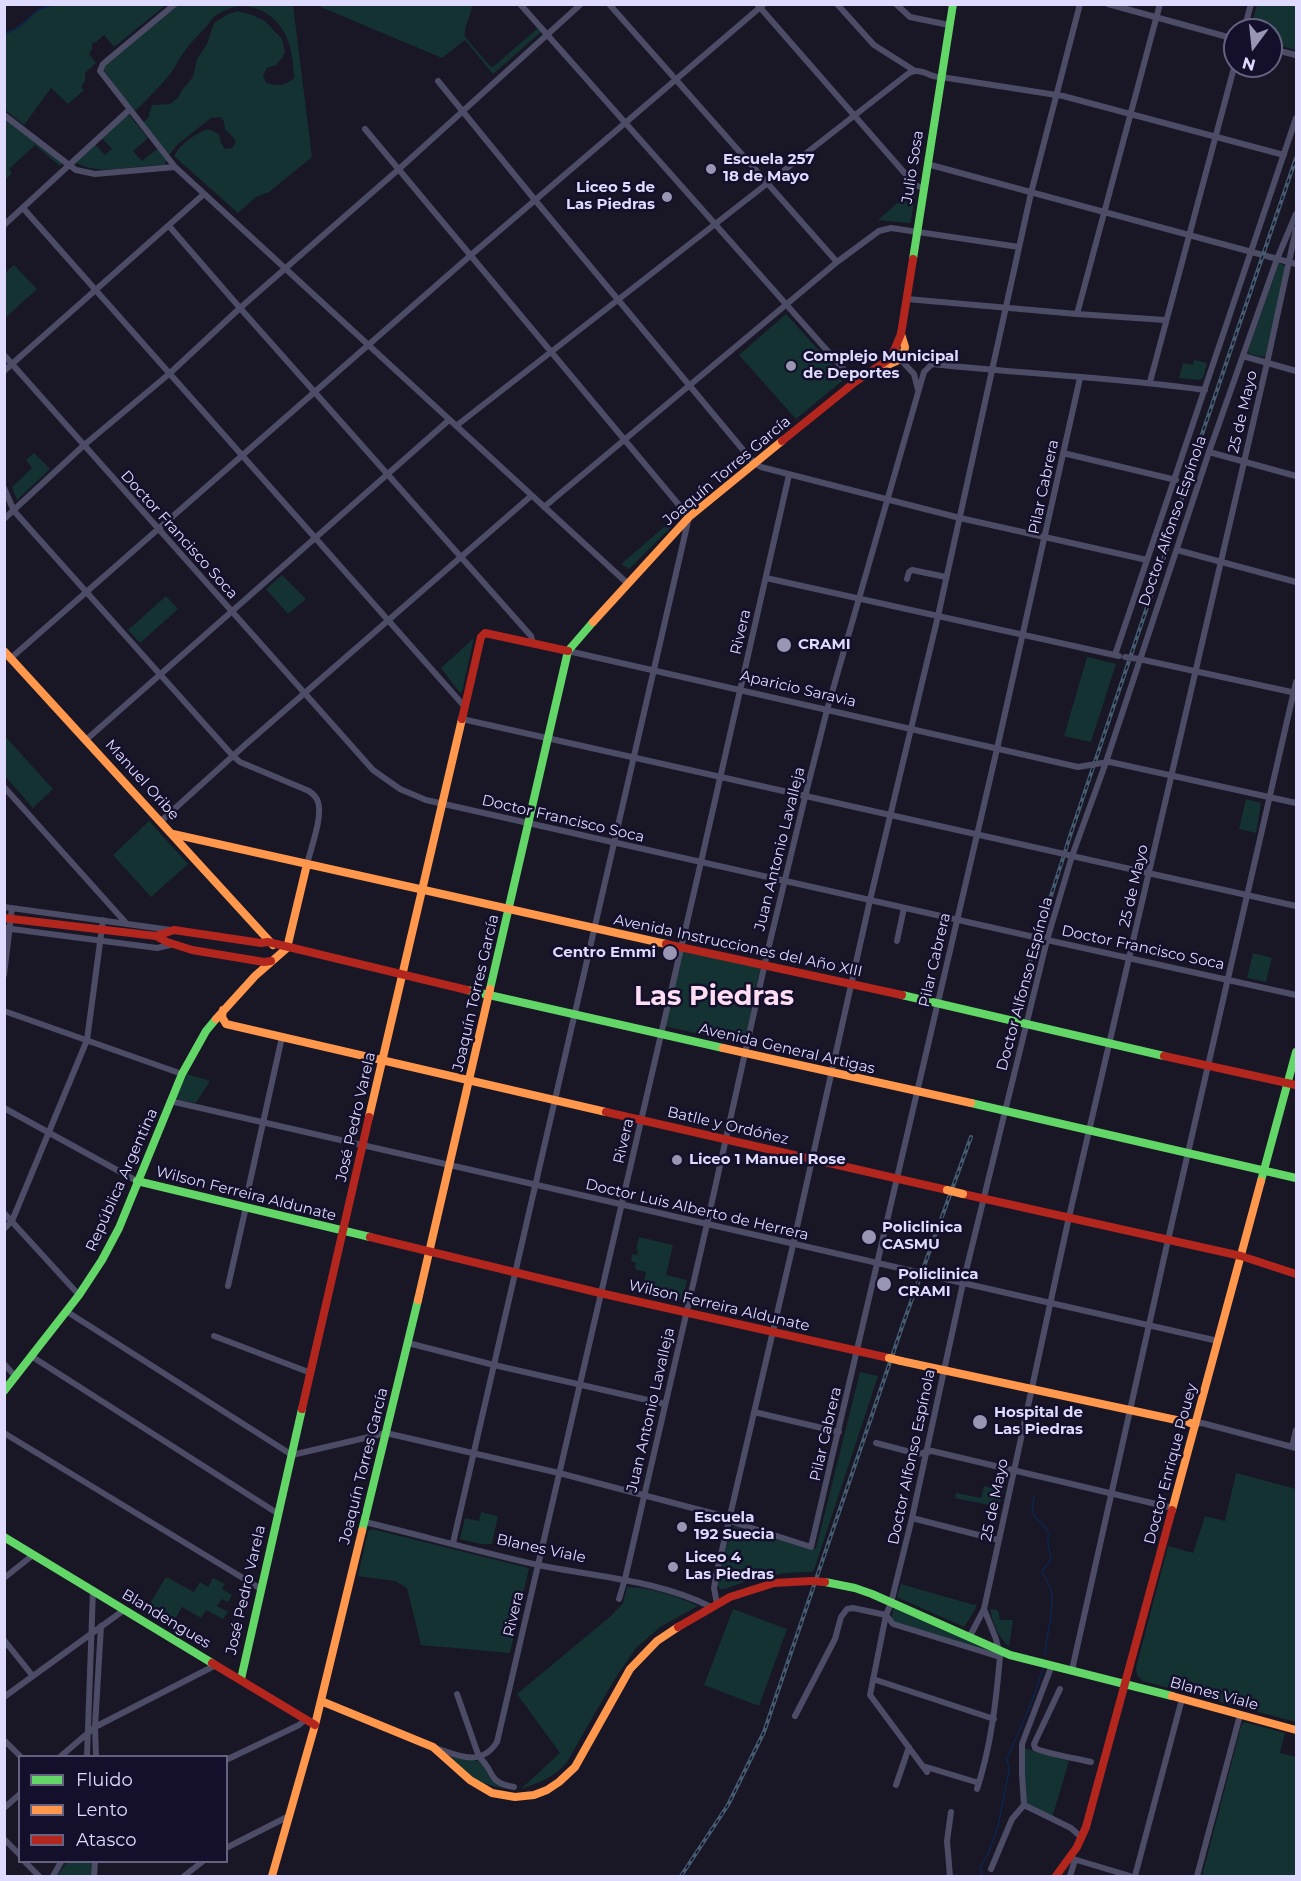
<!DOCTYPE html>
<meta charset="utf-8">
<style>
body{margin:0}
#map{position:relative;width:1301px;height:1881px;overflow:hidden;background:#191626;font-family:Montserrat,sans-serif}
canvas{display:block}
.frame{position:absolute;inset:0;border:6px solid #dedbff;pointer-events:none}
.legend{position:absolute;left:18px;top:1755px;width:210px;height:108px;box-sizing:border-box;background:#14102c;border:2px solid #656180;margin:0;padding:8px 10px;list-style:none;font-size:18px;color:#dedbff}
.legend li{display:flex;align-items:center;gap:12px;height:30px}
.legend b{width:30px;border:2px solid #656180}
.north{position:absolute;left:1223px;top:18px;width:60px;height:60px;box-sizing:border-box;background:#14102c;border:2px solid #656180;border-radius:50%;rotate:195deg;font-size:16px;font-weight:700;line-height:24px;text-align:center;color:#dedbff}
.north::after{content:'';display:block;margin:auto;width:21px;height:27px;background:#9996b3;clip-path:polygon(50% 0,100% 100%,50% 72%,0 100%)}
</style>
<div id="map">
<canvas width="1301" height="1881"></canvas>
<div class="frame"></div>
<ul class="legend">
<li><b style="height:8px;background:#63d668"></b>Fluido</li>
<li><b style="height:8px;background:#ff974d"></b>Lento</li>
<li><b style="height:8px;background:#b3261e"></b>Atasco</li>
</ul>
<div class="north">N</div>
</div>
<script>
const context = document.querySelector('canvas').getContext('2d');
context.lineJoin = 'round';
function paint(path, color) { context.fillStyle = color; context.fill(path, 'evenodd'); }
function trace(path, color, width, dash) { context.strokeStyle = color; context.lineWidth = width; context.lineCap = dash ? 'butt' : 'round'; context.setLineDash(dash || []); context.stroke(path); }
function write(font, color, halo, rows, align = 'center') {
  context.font = font + ' Montserrat,sans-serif'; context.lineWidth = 5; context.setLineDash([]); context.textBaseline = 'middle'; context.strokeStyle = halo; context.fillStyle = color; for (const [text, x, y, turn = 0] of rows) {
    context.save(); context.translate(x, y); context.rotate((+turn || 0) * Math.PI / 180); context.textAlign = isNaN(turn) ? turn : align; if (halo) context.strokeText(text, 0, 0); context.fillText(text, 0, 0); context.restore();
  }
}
paint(new Path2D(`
 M56,4l110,1 -52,42 -10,-12 -9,8 -3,-1v7l-3,5 7,9 -11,10v8l-4,6 3,3 -16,14 -17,-16 -27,37 -19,-15v-75l18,-12 15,-13z
 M172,5h121l19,152 -43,35 -13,5 -18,16 -64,-57c7,-13 21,-22 34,-27l11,5 2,9 4,6 7,-1 4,-6 -2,-4 -9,-8 -1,-9 -4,-4 -9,1 -33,26 -9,11 -26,-32 5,-5 4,-13 18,-1 8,-6 4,-8 11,-13 4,-18 10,-15 7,-21 14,-9 10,-3 14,4 13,6 17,18 3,13 -3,6 -6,7 -9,3 -4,7 3,8c12,3 19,3 28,-5 -1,-26 -5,-50 -28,-65 -17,-11 -39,-8 -54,6 -4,5 -7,10 -12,14 -7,8 -15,16 -20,25 -3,4 -4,8 -7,12 -11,15 -24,27 -37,40l-5,-1 -28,-40v-5l2,-6z
 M316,5h156c0,11 -9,21 -7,32l25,29 3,1 45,-39 3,4 -48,42 -28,-34 -23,18z
 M1257,5h39v45l-25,-7v-13h-21z
 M125,114l4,1 19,23 -15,13 9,10 15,-12 9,11 -1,5c-28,-1 -67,13 -92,-4l20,-19 12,13 7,-6 -12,-13z
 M5,116l58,47 -3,3 -25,-21 -26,24 3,4 -7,7z
 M911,191l4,4 -4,26 -2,2 -31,-3z
 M1279,263l7,3 -21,90 -3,1 -12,-3 -2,-3z
 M14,265l23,24 -32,29v-45z
 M786,314l57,63 -1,4 -46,38 -57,-64z
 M1194,360l13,3 -4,15 -4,2 -20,-2 4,-15 10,2z
 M34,453l16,16 -33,31 -5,-13 20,-19 -6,-8z
 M671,521l3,3 -45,45 -8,-5z
 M282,575l24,24 -18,15 -22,-25z
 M166,596l12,13 -38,34 -12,-13z
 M474,638l-12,54 -2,1 -19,-25z
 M1087,657l29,7 -25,78 -27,-6z
 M4,735l49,54 -20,19 -28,-32z
 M1246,799l15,4 -5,30 -17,-4z
 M149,821l39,43 -37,33 -38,-42z
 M682,949l79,17 -17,78 -79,-18z
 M1253,953l19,5 -6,24 -19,-4z
 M187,1074l23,7 -14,22 -17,-3 -3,-3z
 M639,1237l34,8 -7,30 21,5 -3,16 -3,3 -39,-7 4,-20 -11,-3 1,-6 -5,-2 1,-7 5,1 1,-4 -2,-1z
 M860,1372l18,4 -64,194 -3,2c-33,0 -55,5 -86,17h-5l-3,-4 1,-6 13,-51 5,-2 75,24 5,-2z
 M1236,1473l60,16v233l-153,-41 -6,-6 -1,-7 32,-122 25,7 12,-37 20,5z
 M984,1486l19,4 -4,17 -44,-9 1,-5 25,5z
 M481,1512l17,4 -6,28h-11l-21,-5 5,-21 14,3z
 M372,1529l157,39 -19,85 -89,-8 -14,-57 -12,-7 -37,-5 10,-45z
 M166,1577l28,15 6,-10 8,5 5,-9 12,6 -3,5 10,6 -4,7 -6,-3 -5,7 11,6 -5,7 -17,-9 -5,8 -19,-11 -12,21 -26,-15z
 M901,1584l73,21 3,-2 -2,7 -11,17 -67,-30z
 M627,1587c23,0 50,9 71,19l-38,21 -24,21 -22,32 -47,82c-12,15 -28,21 -46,27l39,-36 -43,-59 94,-78 12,-13z
 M733,1609l54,20 -28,77 -55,-21z
 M893,1609h4l97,43 -99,-28 -4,-3z
 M990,1609l8,1 2,10h13l-4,26c-10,-7 -17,-24 -19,-37z
 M1244,1722l41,11 -5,20 16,4v119h-94l39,-150z
 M1023,1748l46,13 -17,57 -26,-14z
 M450,1756l28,5 5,4 6,12 5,5 16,7c-23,-2 -46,-12 -60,-33z
 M67,1862h25v14h-35z`), '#143232');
trace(new Path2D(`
 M4,34l16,-7 11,-11 9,-7 15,-5
 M1034,1496l-2,17 16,18v13l3,15 -9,13c3,6 7,12 9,18 4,21 -5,44 -6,65
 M982,1876l-2,-8 8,-14 10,-28 11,-55 -2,-13 25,-56 11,-34`), '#0c254c', 1.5);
trace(new Path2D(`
 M175,4l-72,60 -3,7 75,96 452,416
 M520,4l335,378
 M609,4l228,258
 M757,4l158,181 8,3
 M837,4l37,41 41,26c10,-1 16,7 26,6l122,19 221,59
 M896,4l14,13 39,8
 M1108,4l127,35
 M1244,30l7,-26
 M1271,49l25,6
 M438,81l97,119 219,263 7,4 199,51 187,42
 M4,115l65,50 7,5 19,4 80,-7
 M365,129l324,388 -236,1026
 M927,164l369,100
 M23,208l442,499
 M4,225l125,-115
 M169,226l71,82 291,328 2,7
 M907,299l170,15 88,6
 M1077,314l83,-310
 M896,347l5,13 13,14 4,16
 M4,355l369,415 27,19 26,11 608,137
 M1243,356l53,15
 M4,371l200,-177
 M1150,382l85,-318
 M456,426l453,-353 6,-2
 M1209,452l87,24
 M1063,453l113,27
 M4,488l10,23 219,245 7,6 69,29c4,3 8,6 9,11 5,14 -7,46 -11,62
 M544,507l293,-245 42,-31 12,-3 128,19
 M4,519l79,-73 86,-72 71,-66 159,-139 182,-165
 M1177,550l119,32
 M766,578l353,78
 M907,579l2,-7 3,-2 34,7
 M568,651l510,116 12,-2
 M1115,655l181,-537
 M11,658l460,-403 293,-251
 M1139,659l157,34
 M462,719l598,134
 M87,739l362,-319
 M1104,763l6,-1 186,41
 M4,787l122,136
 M161,821l84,-76 286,-249
 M1072,856l224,50
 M4,907l167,23
 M4,928l153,20 13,-3
 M1047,940l249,55
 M897,941l7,-33
 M4,975l8,-67
 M4,1011l178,63
 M170,1101l747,171
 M4,1108l133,73
 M249,1186l33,-149
 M4,1213l75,82
 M4,1229l8,-8 75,-181 16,-120
 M932,1276l286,65
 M228,1286l18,-79
 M66,1311l226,144 94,-22 173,40 164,43 10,6 78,25 186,-798 83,-371
 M214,1336l97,37
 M408,1343l86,22 171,39
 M31,1356l246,157
 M4,1364l12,13
 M754,1412l85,20
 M1195,1424l7,-1 94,25
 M4,1433l257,156
 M876,1443l42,11 14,-3 241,57
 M1292,1447l4,-17
 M912,1518l86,22
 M365,1522c58,14 115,30 173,43 58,12 120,15 173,42
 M4,1578l29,-23
 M619,1599l6,-20 82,-355 60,-270 38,-157 22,-87 97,-338 8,-8c91,10 183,13 273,26
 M717,1604l-3,-16 2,-12 77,-331 77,-345 68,-284 93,-423 49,-189
 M969,1638l15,-29 85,-392 198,-854 29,-134
 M4,1640l28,35
 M1072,1670l96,-430 128,-558
 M873,1679l121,40
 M1060,1689l-26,55 1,4c8,5 44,11 56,14
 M457,1694l22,63c17,15 7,25 35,30
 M4,1697l120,-87
 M795,1716l40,-77 6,-22 6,-8 6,-1 33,7 7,9 107,33 -4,-18 -12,-30
 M4,1740l16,16
 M436,1748c23,8 45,19 61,-6l204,-880 88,-387
 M61,1756l34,-29 121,-62
 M87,1756l6,-166
 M96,1756l-1,-29 6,-101
 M226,1760l73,-35 7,-6
 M923,1766l56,17
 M927,1772l-57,-77 16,-80 5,-12 21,-85 51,-235 84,-343 25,-84 34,-94 103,-310 68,-193 19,-45
 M896,1785l13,-38
 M977,1789c14,-43 19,-87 23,-132
 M1024,1805l47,23 10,9
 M4,1808l16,-14
 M4,1839l16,16
 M226,1848l63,-32
 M1070,1858l60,18
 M25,1862l14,14
 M991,1869l21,-50 12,-14 -2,-31v-30l30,-79
 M53,1876l8,-14
 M94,1876l1,-14
 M184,1876l18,-14
 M950,1876l-3,-35 4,-29
 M1070,1876l5,-16
 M1135,1876l47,-177
 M1197,1876l43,-161`), '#4c4c67', 6);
trace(new Path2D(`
 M913,259l40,-255
 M490,989l78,-338 25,-29
 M467,990l256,58
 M902,995l262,61
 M971,1103l325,75
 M137,1181l233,56
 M1261,1181l35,-129
 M4,1391l75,-96 23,-35 17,-32 63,-154 24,-43 10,-12
 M362,1531l56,-231
 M4,1537l208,126
 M825,1582l30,6 17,6 138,61 162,41
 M241,1679l61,-270`), '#63d668', 8);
trace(new Path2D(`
 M883,367l20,-9 2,-11 -4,-13
 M593,622l96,-105 93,-76
 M4,651l269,294
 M173,834l493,110
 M223,1010l-1,7 4,7 380,88
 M216,1019l39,-43 32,-28 20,-84
 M723,1048l248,55
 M369,1117l93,-398
 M418,1300l72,-311
 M901,1361l294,63
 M1172,1510l89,-329
 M1172,1696l124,34
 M321,1701l112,46 37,33 22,13 23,4 19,-2 13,-5 12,-8 16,-15 55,-98 27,-28 21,-14
 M272,1876l43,-151 47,-194`), '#ff974d', 8);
trace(new Path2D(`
 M782,441l73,-59 33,-22 5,-7 8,-19 12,-75
 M462,719l19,-82 4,-4 83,18
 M4,918l152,18 18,-6 87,13 7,-1 199,48
 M156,936l11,6 25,8 72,12 7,-1
 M666,944l236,51
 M1164,1056l132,29
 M606,1112l341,78
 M963,1194l278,62 55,18
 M370,1237l230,56 289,65
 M302,1409l67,-292
 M678,1627l52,-30 44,-14 37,-2
 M212,1663l103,62
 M1056,1876l21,-29 9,-20 86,-317`), '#b3261e', 8);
const rail = new Path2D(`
 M1014,1012l57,-179 97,-288 29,-96 99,-291
 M681,1876l47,-71 36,-73 139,-408 68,-187`);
trace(rail, '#455c6f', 4);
trace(rail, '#14102c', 1.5, [4.5]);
trace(new Path2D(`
 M1125,657l14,2
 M1090,765l12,-2
 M1060,853l12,3
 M1034,937l13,3
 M917,1272l15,4`), '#4c4c67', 6);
trace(new Path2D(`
 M947,1190l16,4
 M889,1358l12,3`), '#ff974d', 8);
trace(new Path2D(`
 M811,1581l14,1`), '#b3261e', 8);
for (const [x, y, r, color] of [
 [711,169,6,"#9996b3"],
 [667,197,6,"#9996b3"],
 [791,366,6,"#9996b3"],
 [784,645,8,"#9996b3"],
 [670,953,8,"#9996b3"],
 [677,1160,6,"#9996b3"],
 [869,1237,8,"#9996b3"],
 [884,1284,8,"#9996b3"],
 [980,1422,8,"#9996b3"],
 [682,1527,6,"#9996b3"],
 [673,1567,6,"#9996b3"]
]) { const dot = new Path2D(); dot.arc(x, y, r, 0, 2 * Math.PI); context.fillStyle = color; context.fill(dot); trace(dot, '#14102c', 2); }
write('bold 15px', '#dedbff', '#14102c', [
 ["Escuela 257",723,160],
 ["18 de Mayo",723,177],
 ["Liceo 5 de",655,188,"right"],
 ["Las Piedras",655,205,"right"],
 ["Complejo Municipal",803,357],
 ["de Deportes",803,374],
 ["CRAMI",798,645],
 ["Centro Emmi",656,953,"right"],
 ["Liceo 1 Manuel Rose",689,1160],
 ["Policlinica",882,1228],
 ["CASMU",882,1245],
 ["Policlinica",898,1275],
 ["CRAMI",898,1292],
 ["Hospital de",994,1413],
 ["Las Piedras",994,1430],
 ["Escuela",694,1518],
 ["192 Suecia",694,1535],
 ["Liceo 4",685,1558],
 ["Las Piedras",685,1575]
], 'left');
write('15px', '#dedbff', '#14102c', [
 ["Julio Sosa",913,167,-81],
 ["25 de Mayo",1243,412,-77],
 ["Joaquín Torres García",727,471,-40],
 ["Pilar Cabrera",1044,487,-78],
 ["Doctor Alfonso Espínola",1173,521,-71],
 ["Doctor Francisco Soca",179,535,48],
 ["Rivera",741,632,-77],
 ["Aparicio Saravia",798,689,13],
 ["Manuel Oribe",142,780,48],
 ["Doctor Francisco Soca",563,819,13],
 ["Juan Antonio Lavalleja",780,849,-76],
 ["25 de Mayo",1134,886,-77],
 ["Avenida Instrucciones del Año XIII",738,946,12],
 ["Doctor Francisco Soca",1143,948,12],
 ["Pilar Cabrera",935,960,-77],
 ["Doctor Alfonso Espínola",1025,984,-75],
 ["Joaquín Torres García",476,993,-77],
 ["Avenida General Artigas",787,1049,13],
 ["José Pedro Varela",356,1117,-77],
 ["Batlle y Ordóñez",728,1126,13],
 ["Rivera",624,1141,-77],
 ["República Argentina",122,1180,-66],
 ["Wilson Ferreira Aldunate",246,1194,14],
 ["Doctor Luis Alberto de Herrera",697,1210,13],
 ["Wilson Ferreira Aldunate",719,1306,13],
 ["Juan Antonio Lavalleja",651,1410,-77],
 ["Pilar Cabrera",826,1434,-77],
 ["Doctor Alfonso Espínola",912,1457,-78],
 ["Doctor Enrique Pouey",1171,1464,-75],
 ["Joaquín Torres García",364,1466,-76],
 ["25 de Mayo",995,1500,-78],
 ["Blanes Viale",541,1549,12],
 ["José Pedro Varela",246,1590,-77],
 ["Rivera",514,1614,-77],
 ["Blandengues",166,1619,31],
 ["Blanes Viale",1214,1694,15]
]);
write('bold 27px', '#ffddf3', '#14102c', [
 ["Las Piedras",714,997]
]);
</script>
